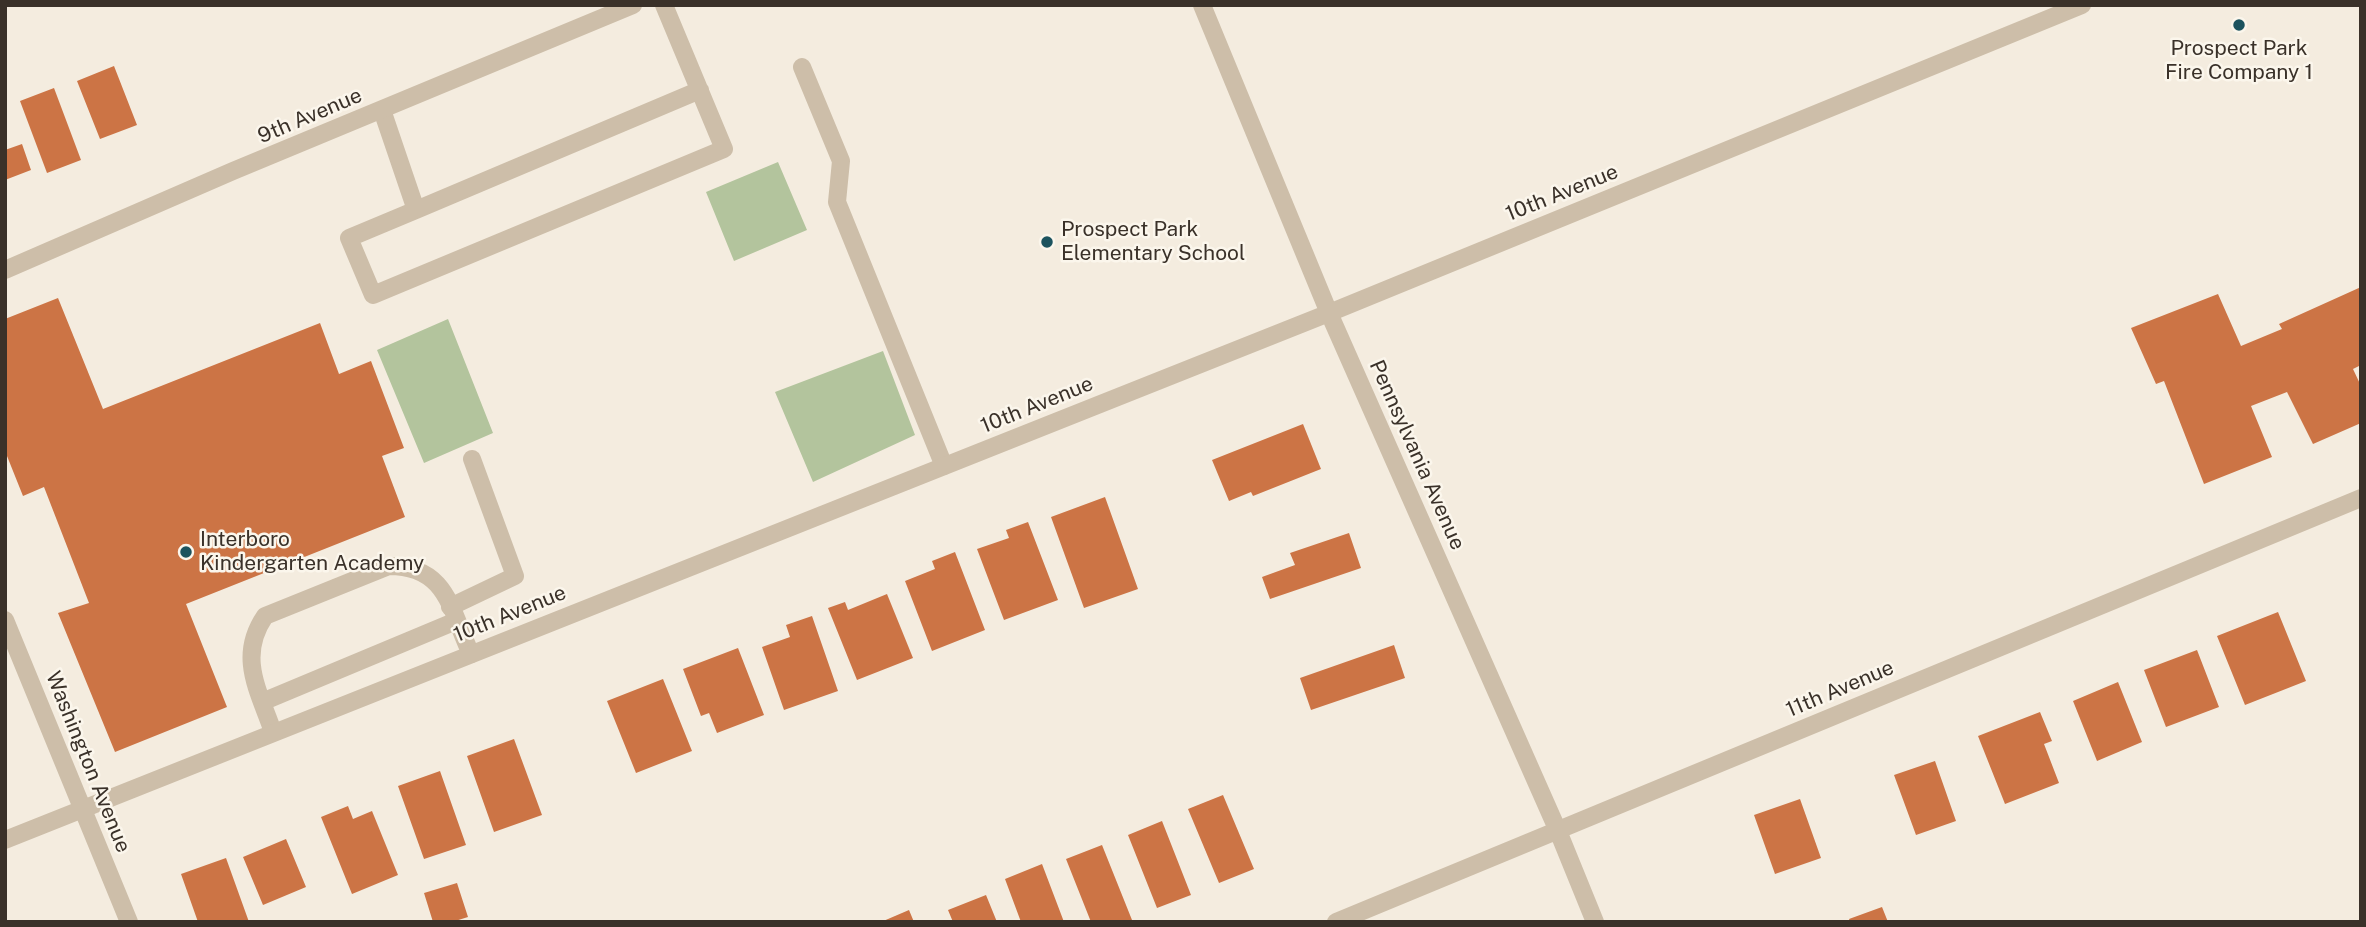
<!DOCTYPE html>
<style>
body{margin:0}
#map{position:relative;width:2366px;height:927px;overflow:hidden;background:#f4ecdf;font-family:"Public Sans",sans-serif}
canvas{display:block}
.frame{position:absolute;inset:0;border:7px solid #3a3129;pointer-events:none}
</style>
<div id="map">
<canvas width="2366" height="927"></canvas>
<div class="frame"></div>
</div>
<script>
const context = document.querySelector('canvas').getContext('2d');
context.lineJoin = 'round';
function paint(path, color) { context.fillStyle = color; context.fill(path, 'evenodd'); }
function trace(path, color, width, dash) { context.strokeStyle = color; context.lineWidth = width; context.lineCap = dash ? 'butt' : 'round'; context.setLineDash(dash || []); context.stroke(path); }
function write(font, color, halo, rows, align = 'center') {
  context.font = font + ' "Public Sans",sans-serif'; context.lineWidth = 5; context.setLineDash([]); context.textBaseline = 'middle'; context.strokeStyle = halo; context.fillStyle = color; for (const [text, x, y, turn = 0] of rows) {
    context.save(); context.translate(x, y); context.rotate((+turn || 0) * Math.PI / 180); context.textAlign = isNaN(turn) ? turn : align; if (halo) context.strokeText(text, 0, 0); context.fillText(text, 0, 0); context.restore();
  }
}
paint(new Path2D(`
 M778,162l29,68 -73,31 -28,-69z
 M448,319l45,114 -69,30 -47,-113z
 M883,351l32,84 -102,47 -38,-90z`), '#b3c49d');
paint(new Path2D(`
 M114,66l23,59 -37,14 -23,-58z
 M54,88l27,72 -34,13 -27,-72z
 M22,144l9,26 -26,10v-30z
 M2361,287v78l-8,4 8,17v37l-48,21 -26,-52 -36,14 21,51 -68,27 -40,-103 -8,3 -25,-56 87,-34 23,52 41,-17 -3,-5z
 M58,298l45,111 217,-86 19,51 32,-13 33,87 -22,8 23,61 -219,87 41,103 -112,45 -57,-139 31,-10 -45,-116 -21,9 -18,-45v-132z
 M1303,424l18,45 -68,27 -2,-4 -22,9 -17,-41z
 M1105,497l33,92 -54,19 -33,-91z
 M1028,522l30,78 -54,20 -27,-71 32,-11 -3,-8z
 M1349,533l12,35 -91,31 -8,-22 33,-12 -5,-12z
 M955,552l30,78 -53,21 -27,-70 30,-12 -3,-8z
 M887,594l26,64 -56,22 -29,-72 17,-6 3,8z
 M2278,612l28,69 -61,24 -28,-69z
 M812,616l26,75 -54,19 -22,-63 28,-10 -4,-12z
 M1394,645l11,33 -94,32 -11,-32z
 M738,648l26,67 -47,18 -8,-20 -8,3 -18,-47z
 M2197,650l22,57 -53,20 -22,-57z
 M663,679l29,72 -56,22 -29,-72z
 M2118,682l24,60 -45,19 -24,-60z
 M2040,712l12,29 -8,3 15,39 -54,21 -27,-68z
 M514,739l28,76 -48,17 -27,-76z
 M1935,761l21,60 -40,14 -22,-60z
 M440,771l26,74 -42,14 -26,-73z
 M1223,795l31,74 -35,14 -31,-74z
 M1800,799l21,59 -46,16 -21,-59z
 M348,806l5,13 19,-8 26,64 -46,19 -31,-77z
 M1162,821l29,74 -34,13 -29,-73z
 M286,839l20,48 -43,18 -20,-48z
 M1102,845l30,75 -5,2h-36l-25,-63z
 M226,858l23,64h-51l-17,-48z
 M1042,864l22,58h-43l-16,-43z
 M457,883l11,34 -16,5h-19l-9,-29z
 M986,895l11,27h-44l-5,-12z
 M1882,907l6,15h-38l-1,-3z
 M909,910l5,12h-33z`), '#cc7445');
trace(new Path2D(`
 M802,67l39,94 -4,41 107,264
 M382,110l34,100 -67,28 24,57 351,-146 -60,-144
 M416,210l284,-120
 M450,607l65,-31 -43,-117
 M262,702l194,-81
 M273,732c-14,-41 -36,-75 -8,-116l124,-50c58,0 61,43 82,88`), '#cdbea9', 18);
trace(new Path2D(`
 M1202,5l127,308 229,518 37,91
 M5,270l228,-99 400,-166
 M5,620l124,302
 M5,840l1324,-527 753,-308
 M1336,922l1025,-424`), '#cdbea9', 18);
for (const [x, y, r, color] of [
 [2239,25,7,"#1c535e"],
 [1047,242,7,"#1c535e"],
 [186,552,7,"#1c535e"]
]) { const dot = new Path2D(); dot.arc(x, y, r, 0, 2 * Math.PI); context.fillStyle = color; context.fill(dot); trace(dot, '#fbf6ec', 2.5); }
write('21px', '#3a3129', '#fbf6ec', [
 ["Prospect Park",2239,49,"center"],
 ["Fire Company 1",2239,73,"center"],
 ["Prospect Park",1061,230],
 ["Elementary School",1061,254],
 ["Interboro",200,540],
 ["Kindergarten Academy",200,564]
], 'left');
write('21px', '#3a3129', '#fbf6ec', [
 ["9th Avenue",310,116,-23],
 ["10th Avenue",1562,193,-22],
 ["10th Avenue",1037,405,-22],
 ["Pennsylvania Avenue",1417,455,66],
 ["10th Avenue",510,614,-22],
 ["11th Avenue",1840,689,-23],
 ["Washington Avenue",88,762,68]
]);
</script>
